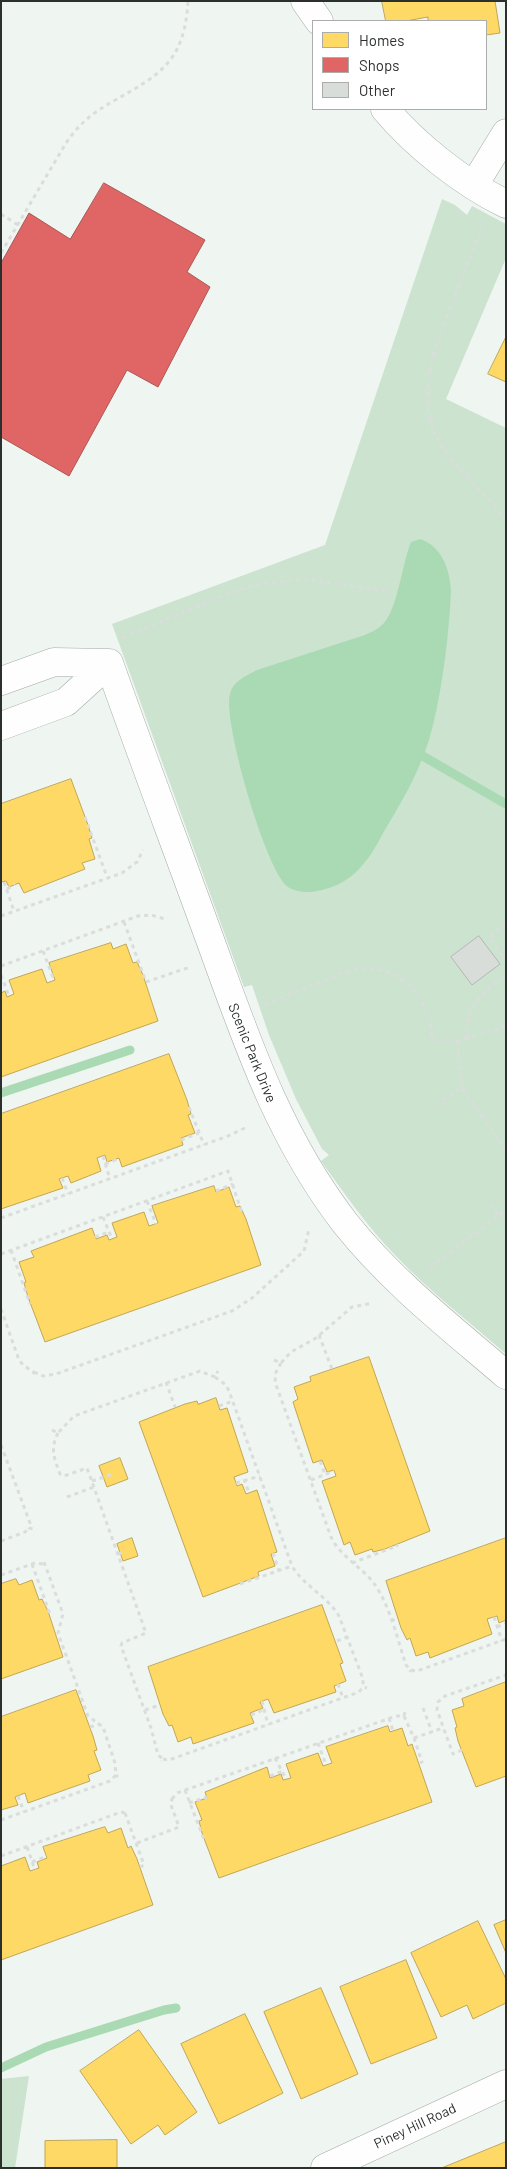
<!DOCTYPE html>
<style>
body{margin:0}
#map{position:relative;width:507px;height:2169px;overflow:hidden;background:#eff5f0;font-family:Barlow,sans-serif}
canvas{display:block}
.frame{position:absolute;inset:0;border:2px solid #2c302d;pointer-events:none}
.legend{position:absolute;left:312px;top:20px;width:175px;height:90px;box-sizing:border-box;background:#fff;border:1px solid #abacab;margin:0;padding:6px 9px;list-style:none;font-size:15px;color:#2c302d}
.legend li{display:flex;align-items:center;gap:10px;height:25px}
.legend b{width:25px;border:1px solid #abacab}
</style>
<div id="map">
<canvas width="507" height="2169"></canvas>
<div class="frame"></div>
<ul class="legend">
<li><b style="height:14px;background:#ffd966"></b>Homes</li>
<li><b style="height:14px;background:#e06666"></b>Shops</li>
<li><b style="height:14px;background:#d8ddd9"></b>Other</li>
</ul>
</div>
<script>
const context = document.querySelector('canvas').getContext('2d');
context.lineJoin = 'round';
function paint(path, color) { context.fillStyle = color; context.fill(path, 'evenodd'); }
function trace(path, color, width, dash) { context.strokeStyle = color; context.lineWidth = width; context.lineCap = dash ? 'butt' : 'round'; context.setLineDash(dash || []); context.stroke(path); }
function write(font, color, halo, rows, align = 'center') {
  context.font = font + ' Barlow,sans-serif'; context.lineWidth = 5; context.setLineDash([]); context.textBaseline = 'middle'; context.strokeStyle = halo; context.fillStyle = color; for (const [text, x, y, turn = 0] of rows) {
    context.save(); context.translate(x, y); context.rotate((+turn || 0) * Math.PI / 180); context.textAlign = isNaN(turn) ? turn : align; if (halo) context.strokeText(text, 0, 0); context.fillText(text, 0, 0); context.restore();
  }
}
paint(new Path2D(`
 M442,199l13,6 12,10 5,-9 34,18v34l-60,141 60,29v926c-38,-33 -78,-64 -112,-100 -27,-28 -50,-61 -73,-93l8,-6 -7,-6 -26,-50 -27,-64 -17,-50 -8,2 -132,-363 213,-79z
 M29,2076l-14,92h-14v-89z`), '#cbe3cf');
paint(new Path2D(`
 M420,539c22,7 30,31 31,52 -2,43 -8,92 -18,134 -9,38 -27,70 -47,103 -8,14 -15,29 -27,41 -11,12 -26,19 -42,22 -9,2 -22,1 -29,-4 -22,-15 -66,-168 -58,-193 3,-13 16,-18 27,-24l108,-35c6,-3 14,-6 19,-12 14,-16 18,-59 27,-81z`), '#aadab4');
const homes = new Path2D(`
 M382,1h113l5,32 -14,2v-14h-58v-4l-22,4h-20z
 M506,337v45l-18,-8z
 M71,779l17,46 4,13 -3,1 6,20 -13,4 3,6 -61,24 -5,-10 -10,4 -3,-6 -5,1v-78z
 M111,943l2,6 13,-5 7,19 4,-1 6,13 15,46 -157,56v-84l4,-2 2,6 7,-3 -5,-14 33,-11 5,14 8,-3 -6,-17z
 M169,1054l18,46 4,14 -3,1 7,18 -14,5 2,7 -61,22 -3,-9 -12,4 -2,-7 -8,3 4,13 -30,12 -3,-7 -9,3 4,9 -62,21v-95z
 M214,1186l2,6 13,-5 7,20 4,-1 6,13 15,46 -216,77 -17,-45 -4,-14 2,-1 -7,-20 15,-5 -3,-6 61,-23 4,11 11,-4 2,5 8,-3 -5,-14 32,-11 5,14 9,-3 -6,-17z
 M369,1357l61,174 -45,18 -12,3 -1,-3 -17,6 -5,-13 -6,3 -22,-64 14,-5 -2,-6 -7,2 -5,-12 -9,3 -20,-61 5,-3 -4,-12 17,-6 -1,-4z
 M216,1398l4,12 7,-2 21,64 -14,5 3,9 5,-2 4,10 11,-4 20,62 -6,2 4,12 -17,6 1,4 -56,21 -64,-175 46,-18 12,-3 1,3z
 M120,1458l8,21 -21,8 -8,-21z
 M132,1538l6,18 -15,5 -6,-17z
 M506,1538v82l-7,3 -2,-7 -10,3 5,15 -62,24 -2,-6 -12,4 -6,-18 -3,2 -6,-12 -15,-47z
 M16,1579l3,6 13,-5 7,20 3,-1 6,12 15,46 -62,22v-95z
 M322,1605l21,58 -3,1 6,17 -12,5 2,6 -62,21 -6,-14 -8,3 3,6 -13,5 4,10 -61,21 -2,-7 -13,5 -6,-17 -3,1 -6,-12 -15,-47z
 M506,1682v94l-30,11 -18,-46 -3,-13 2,-1 -5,-17 12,-4 -2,-7z
 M76,1690l17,46 4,14 -3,1 7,19 -13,5 2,6 -62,22 -3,-10 -10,4 3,8 -17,5v-93z
 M388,1726l2,6 12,-4 6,18 4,-2 20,58 -213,76 -17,-45 -3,-12 3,-1 -7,-18 12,-4 -2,-6 62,-25 3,11 11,-4 2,6 8,-2 -5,-14 32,-11 5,13 9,-3 -6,-16z
 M105,1827l3,6 13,-5 7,20 3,-2 6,13 16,46 -152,55v-94l24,-9 5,14 9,-3 -2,-6 10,-4 -4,-11z
 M506,1920v33l-12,-28z
 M478,1921l28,58v24l-33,16 -6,-14 -26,12 -30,-64z
 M406,1960l31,78 -66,26 -31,-77z
 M321,1988l37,86 -57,25 -37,-87z
 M245,2014l38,79 -64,31 -38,-80z
 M139,2030l58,82 -32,23 -7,-10 -27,19 -51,-73z
 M117,2140v28h-72v-27z
 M506,2142v26h-64z`);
paint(homes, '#ffd966');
trace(homes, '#c0a655', 1);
const shops = new Path2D(`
 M104,183l101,57 -18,32 23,15 -52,100 -31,-17 -58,106 -68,-39v-174l28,-50 41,26z`);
paint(shops, '#e06666');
trace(shops, '#aa5655', 1);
trace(new Path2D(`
 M412,752l9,3 85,49
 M1,1093l129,-43
 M1,2068l45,-21 118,-37 12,-2`), '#aadab4', 9);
const building = new Path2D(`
 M479,936l21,28 -28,21 -21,-28z`);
paint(building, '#d8ddd9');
trace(building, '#b4b8b5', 1);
const street = new Path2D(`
 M305,1l14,20
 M385,109c30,36 78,74 121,95
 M474,185l32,-52
 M109,663c31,88 64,175 96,263 39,106 70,206 140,297 46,58 105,104 161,152
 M1,681l53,-19 55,1
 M1,726l65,-24 43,-39
 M325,2168l181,-84`);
trace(street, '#a4a9a5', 29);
trace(new Path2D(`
 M1,214l17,11
 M483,225c-10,24 -19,47 -28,71 -19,46 -43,101 -14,149 15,24 46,51 65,74
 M1,253l65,-110c9,-13 19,-24 33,-33 25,-17 59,-29 76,-57 9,-16 12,-34 13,-52
 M122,638l107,-45 30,-9 24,-3 28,-1 74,11
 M85,817l22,60
 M4,882l10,29
 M7,889l8,-5
 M1,916l121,-43 15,-11 6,-12
 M124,922l22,60
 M506,924l-17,13 17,23
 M43,951l11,29
 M1,966l137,-50 13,-1 14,4
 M1,975l8,21
 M146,982l44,-15
 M265,1004c20,-8 41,-16 61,-24 10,-4 21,-10 33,-11 21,-3 44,7 57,24 11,14 16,29 16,47h30l44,-13
 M468,1039c-7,-30 17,-48 38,-65
 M458,1041l2,35 4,15 42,59
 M437,1105l25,-18
 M189,1107l15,38
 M181,1140l18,-7
 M103,1156l7,23
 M105,1164l15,-6
 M62,1178l6,16
 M216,1191l17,-7
 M147,1201l9,23
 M490,1205l8,11
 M103,1217l9,22
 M1,1218l227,-82 19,-9
 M95,1237l14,-5
 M11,1250l19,54
 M1,1254l227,-83 14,42
 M430,1267l76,-57
 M1,1309l18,51 5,6 10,6 -2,4
 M319,1335l13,34
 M274,1360l7,3 10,-11 25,-14 36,-31 21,-4
 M281,1363l-5,9 -1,10 56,155c9,19 29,29 42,45 17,23 24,56 33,83l5,5 -1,2
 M34,1372l9,4 13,-2 176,-63 20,-13 52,-47 5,-22
 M215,1377l11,8 3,6 63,175c12,20 35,30 47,50l24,63v8
 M166,1382l9,25
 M219,1406l14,-5
 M52,1430l6,3 16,-17 126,-45 15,6 3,-6
 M58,1433c-8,16 -4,25 2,41l4,2 23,-8 59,165 -24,10 -1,3 30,82 7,27 5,4 -2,2
 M1,1445l29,78 -1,5 4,1
 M320,1461l5,14
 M244,1479l5,14
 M311,1480l23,-9
 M92,1481l21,-7
 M236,1483l24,-7
 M67,1497l27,-10
 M1,1541l24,-9 4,-4
 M273,1553l6,18
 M118,1554l8,-3
 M44,1562l19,52 -5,19 30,83 15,11 12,36 1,12 2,2
 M352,1563l45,-17 -1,-1
 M32,1564l19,53
 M1,1575l34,-12 8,1
 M240,1584l52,-18
 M494,1617l8,24
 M391,1621l7,-3
 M497,1627l9,-4
 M337,1641l10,-4
 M411,1670l6,1 89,-32
 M338,1684l5,14
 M262,1701l6,24
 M423,1708l9,24
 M145,1710l15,-5
 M251,1715l14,-6
 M404,1716l10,22 29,-10
 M389,1718l4,13
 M90,1727l10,-3
 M414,1738l8,24 -2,1
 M318,1743l8,22
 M462,1750l-9,4 -16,-44 1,-8 7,-6 61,-21
 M275,1758l11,21
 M163,1759l6,1 190,-68 4,-5 4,1
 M270,1776l13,-5
 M185,1790l20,52
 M18,1796l6,16
 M172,1799l5,-6 219,-77h8l1,-4
 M189,1803l18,-6
 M125,1813l19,52 -4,2
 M1,1820l109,-39 6,-6
 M137,1843l42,-16 -8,-22 1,-6 -2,-1
 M27,1847l8,23
 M1,1856l120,-44 4,1 3,-3
 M32,1862l15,-6`), '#dbdddc', 3, [4, 4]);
trace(street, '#fdfefd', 28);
write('14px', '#2c302d', '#fff', [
 ["Scenic Park Drive",252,1053,68],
 ["Piney Hill Road",415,2126,-25]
]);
</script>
